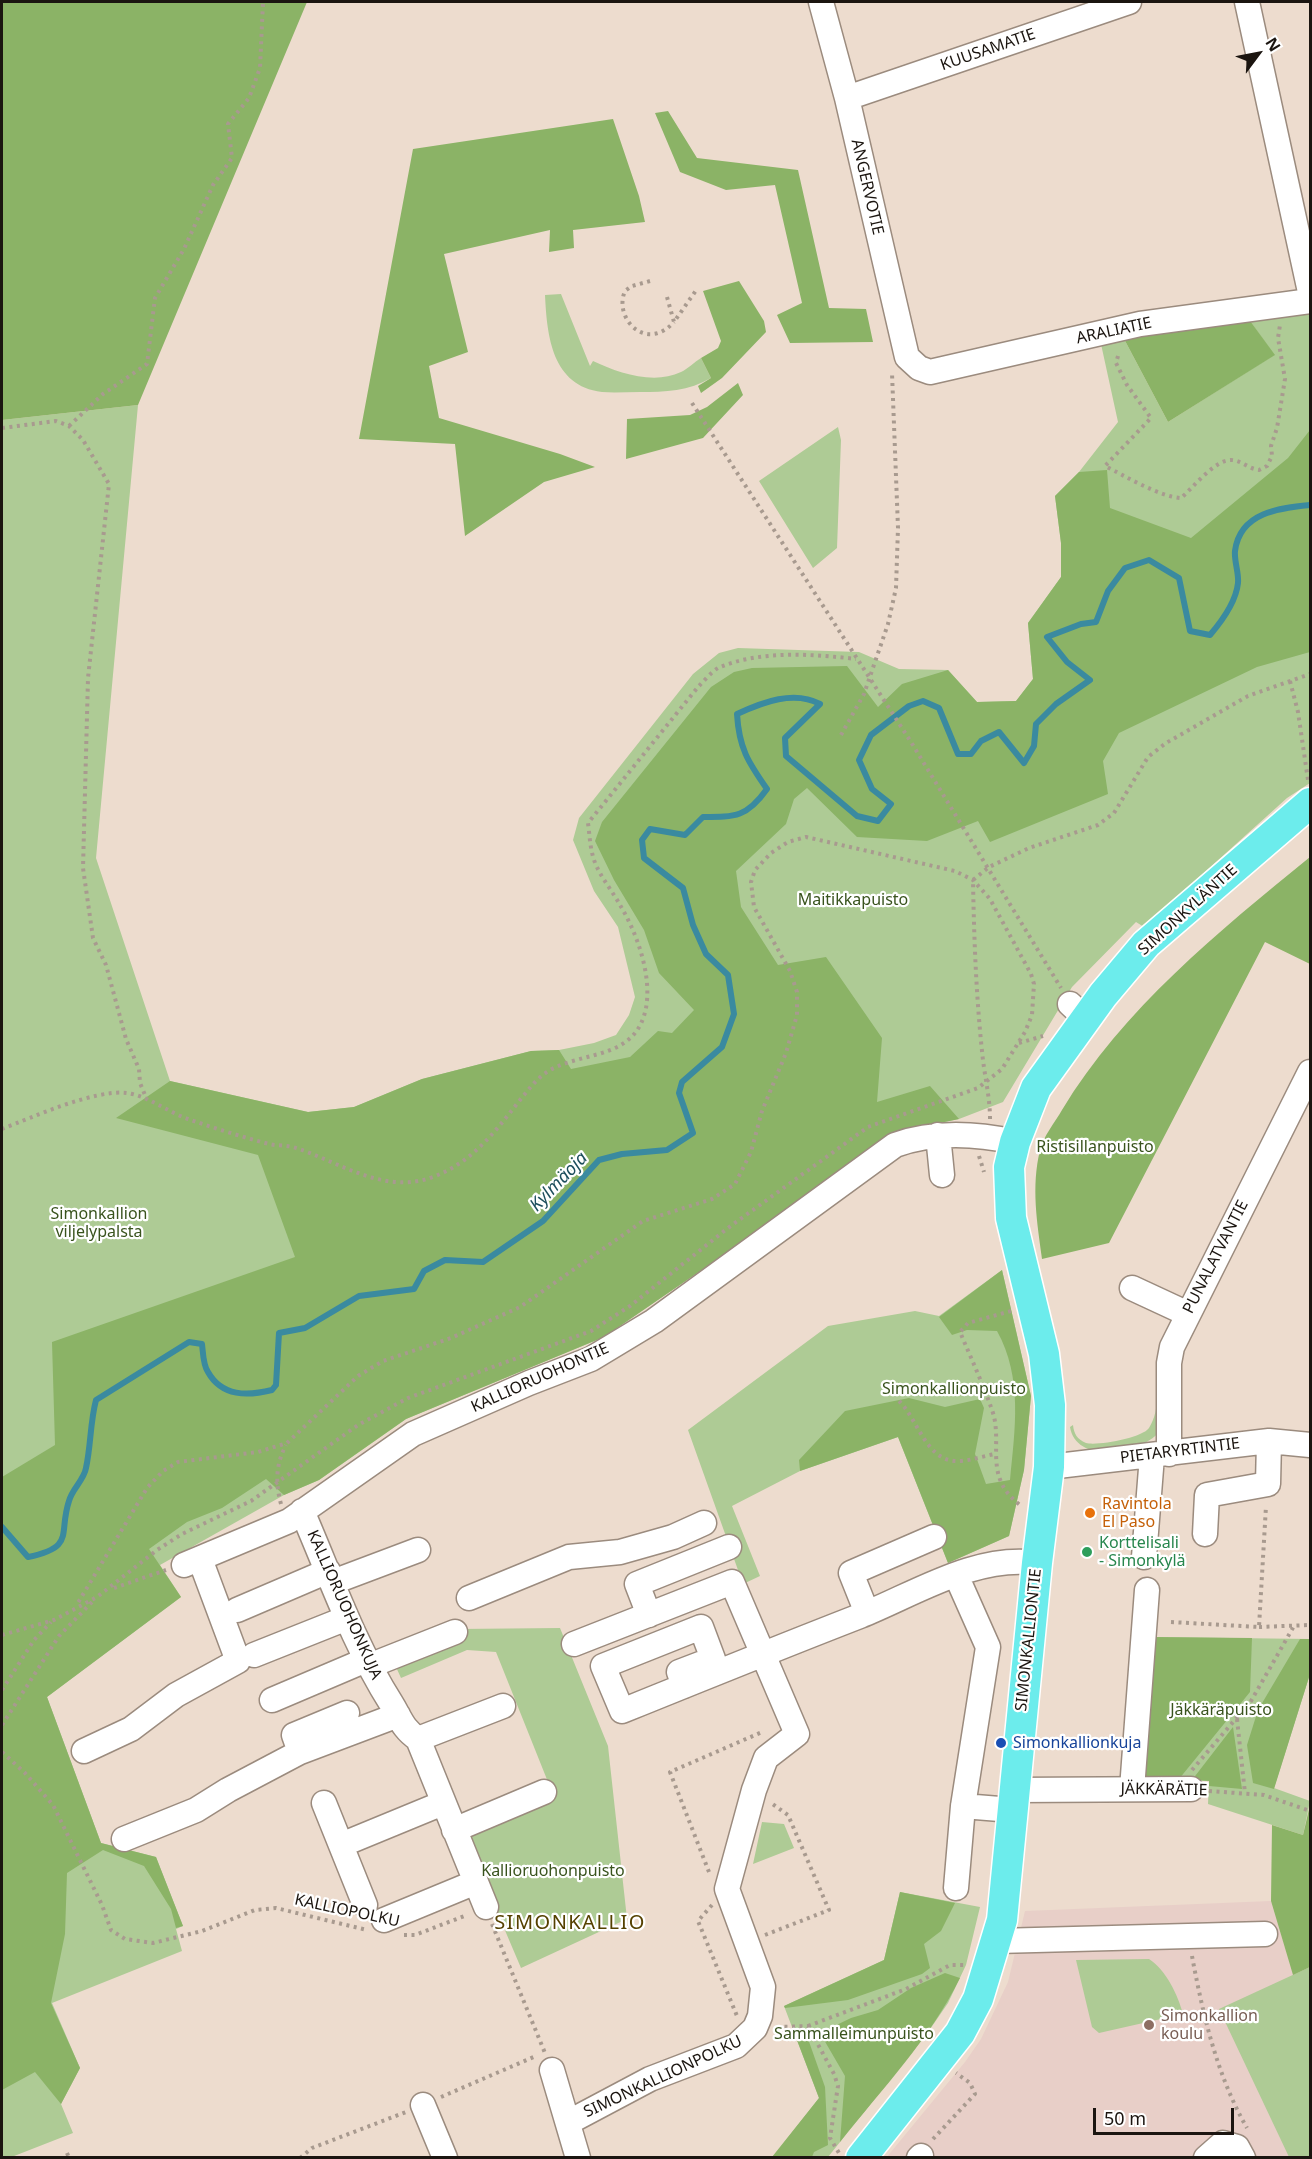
<!DOCTYPE html>
<meta charset="utf-8">
<style>
body{margin:0}
#map{position:relative;width:1312px;height:2159px;overflow:hidden;background:#eddcce;font-family:"Noto Sans",sans-serif}
canvas{display:block}
.frame{position:absolute;inset:0;border:3px solid #1b1510;pointer-events:none}
.north{position:absolute;left:1228px;top:24px;width:60px;height:60px;-webkit-text-stroke:4px #fff;paint-order:stroke;rotate:58deg;font-size:16px;font-weight:700;line-height:24px;text-align:center;color:#1b1510}
.north::after{content:'';display:block;margin:auto;width:21px;height:27px;background:#1b1510;clip-path:polygon(50% 0,100% 100%,50% 72%,0 100%)}
.scale{position:absolute;left:1093px;top:2108px;width:141px;height:27px;box-sizing:border-box;border:3px solid #1b1510;border-top:0;padding-left:8px;font-size:18px;line-height:21px;white-space:nowrap;color:#1b1510;-webkit-text-stroke:4px #fff;paint-order:stroke}
</style>
<div id="map">
<canvas width="1312" height="2159"></canvas>
<div class="frame"></div>
<div class="north">N</div>
<div class="scale">50 m</div>
</div>
<script>
const context = document.querySelector('canvas').getContext('2d');
context.lineJoin = 'round';
function paint(path, color) { context.fillStyle = color; context.fill(path, 'evenodd'); }
function trace(path, color, width, dash) { context.strokeStyle = color; context.lineWidth = width; context.lineCap = dash ? 'butt' : 'round'; context.setLineDash(dash || []); context.stroke(path); }
function write(font, color, halo, rows, align = 'center') {
  context.font = font + ' "Noto Sans",sans-serif'; context.lineWidth = 4.5; context.setLineDash([]); context.textBaseline = 'middle'; context.strokeStyle = halo; context.fillStyle = color; for (const [text, x, y, turn = 0] of rows) {
    context.save(); context.translate(x, y); context.rotate((+turn || 0) * Math.PI / 180); context.textAlign = isNaN(turn) ? turn : align; if (halo) context.strokeText(text, 0, 0); context.fillText(text, 0, 0); context.restore();
  }
}
paint(new Path2D(`
 M1271,1901l22,73 17,-7v190l-424,1 79,-96 16,-23 27,-57 17,-71z`), '#e8cfc8');
paint(new Path2D(`
 M561,294l29,72 3,-5c25,12 61,24 88,11 7,-3 13,-10 20,-14l10,20c-22,13 -46,14 -71,14 -13,0 -26,1 -38,0 -50,-6 -55,-56 -57,-97z
 M1310,312v471l-23,15 -143,129 -8,-5 -64,65 -69,115 -44,17 -68,14 -153,112 -134,92 -198,82 -87,61 -35,15 -124,70 21,32 -134,100 54,146 55,14 27,69 -7,3 6,22 -130,52 28,65 -19,36 12,29 -64,25 -7,-1v-1737l136,-15 -42,453 74,223 138,31 46,-5 68,-28 109,-28 28,-1 35,-7 22,-8 13,-20 6,-18 -17,-70 -24,-36 -21,-51 6,-22 114,-144 26,-21 19,-5 121,4 40,17 49,1 29,32 39,-1 17,-22 -5,-56 33,-46v-34l-6,-47 24,-24 39,-50 -17,-78 22,-7 45,85 106,-67 -26,-37z
 M838,427l3,13 -4,108 -24,20 -54,-87z
 M1002,1270l29,126 -7,74 -15,66 -61,27 -50,-126 -98,34 -68,35 28,70 -17,8 -55,-154 140,-104 87,-15 24,5z
 M1157,1396l5,2 -3,34c-18,22 -83,33 -89,-5l3,-2c1,9 4,14 13,18 11,3 56,-5 63,-15 6,-10 8,-20 8,-32z
 M560,1628l48,118 19,173 -106,49 -57,-134 90,-37 -58,-145 -29,-2 -66,28 -10,-22 67,-27z
 M1152,1637l158,2v35l-36,114 36,13 -7,34 -95,-31 1,-23 -69,-5z
 M762,1822l22,2 10,24 -41,16z
 M900,1892l80,15 -14,58 -18,38 -22,32 -98,122 -56,1 47,-60 -35,-92 100,-46z
 M1149,1959c17,11 29,36 34,55l-84,19 -7,-6 -16,-67z
 M1310,1967v190h-21l-70,-148z`), '#aecb95');
paint(new Path2D(`
 M2,2h305l-169,403 -136,15z
 M668,111l29,47 101,12 31,138 37,1 7,33 -83,1 -13,-28 25,-12 -27,-118 -49,5 -46,-18 -25,-59z
 M613,119l26,77 6,26 -72,8 1,18 -25,4 1,-22 -106,24 24,98 -39,14 10,52 121,36 35,13 -51,15 -79,54 -10,-92 -96,-5 54,-290z
 M739,281l25,40 2,11 -44,46 -21,15 -3,-7 13,-8 -10,-20 17,-10 3,-7 -18,-50z
 M1248,318l27,37 -107,67 -45,-85z
 M738,383l5,12 -40,43 -77,21 1,-40 63,-4 17,-8z
 M1310,430v222l-53,15 -138,66 -16,28 5,33 -118,48 -12,-21 -51,20 -70,-4 -50,-49 -13,11 -8,25 -50,47 5,36 37,58 48,-8 56,81 -5,64 53,-16 29,33 -68,14 -153,112 -134,92 -198,82 -87,61 -35,15 -18,-16 -44,29 -35,14 -38,27 32,48 -134,100 54,146 55,14 27,69 -7,2 -5,-19 -27,-43 -41,-16 -36,23 -2,61 -14,69 29,65 -19,36 -26,-32 -33,18v-613l53,-32 -3,-103 243,-85 -37,-102 -142,-37 54,-37 138,31 46,-5 68,-28 109,-28 28,-1 12,19 59,-12 28,-26 14,2 22,-23 -35,-37 -15,-43 -30,-50 -19,-39 7,-19 109,-135 23,-15 18,-4 95,-2 31,41 24,-23 46,-14 29,32 39,-1 17,-22 -5,-56 33,-46v-34l-6,-47 24,-24 28,-2 3,38 81,30 97,-80z
 M1310,857v107l-45,-22 -156,301 -67,16c-5,-37 -11,-72 -2,-109 3,-13 15,-28 22,-40 61,-101 157,-179 248,-253z
 M1002,1270l29,126 -7,74 -15,66 -61,27 -50,-126 -98,34 -1,-11 46,-49 64,-13 36,9 35,-8 4,9 -9,46 11,30 24,-4c5,-51 13,-102 -13,-149l-30,-1 -15,5 -13,-18z
 M1152,1637l100,1 -2,54 -71,87 -39,-3z
 M1300,1639h10v35l-36,115 -21,-6 -6,-38 11,-35z
 M1233,1727l9,62 -33,-3v-5l-17,-1z
 M1310,1805v162l-17,8 -22,-74 1,-76 31,10z
 M900,1892l55,11 -14,28 -17,13 6,24 -8,6 -74,26 -63,8 -1,-2 100,-46z
 M945,1973l15,5c-30,61 -78,111 -120,164l5,-66 -25,-43 31,-15 27,-8 33,-22z
 M795,2035l12,1 18,51 3,58 -14,7 -2,5h-40l47,-59z`), '#8bb366');
trace(new Path2D(`
 M2,1527l26,30c48,-10 30,-23 41,-56 3,-12 15,-21 17,-33 5,-23 4,-45 10,-68l93,-58 13,2c1,8 1,21 6,28 14,25 40,24 64,18l4,-5 3,-52 26,-5 54,-32 55,-7 10,-18 21,-11 38,2 60,-41 56,-61 23,-6 45,-4 26,-17 -14,-40 3,-11 40,-35 12,-33 -6,-39 -22,-21 -13,-29 -10,-37 -39,-30 -2,-18 8,-11 35,6 18,-18c33,0 44,0 64,-28 -19,-27 -28,-41 -30,-75 26,-12 57,-24 83,-10l-35,34 1,18 71,60 21,5 13,-17 -19,-15 -13,-29 12,-25 38,-29 14,-5 16,7 19,46h13l10,-13 18,-9 25,31 10,-17 2,-22 20,-20 34,-24 -23,-18 -20,-25 34,-13 15,-2 12,-31 17,-23 24,-8 30,18 11,53 20,4c12,-14 26,-33 28,-52 1,-10 -4,-22 -3,-32 5,-39 45,-43 75,-46`), '#3a8aa0', 6);
const minor = new Path2D(`
 M821,2l26,96 60,259 12,11 11,4 210,-48 170,-23
 M1247,2l63,290
 M847,98l282,-96
 M1070,1004l16,15
 M938,1135l4,40
 M1132,1288l56,26
 M1169,1454v-91l3,-16 138,-275
 M1049,1467l220,-26 41,4
 M302,1511c28,64 51,132 89,192 10,16 11,25 27,36l68,168
 M1205,1534l2,-39 61,-11 1,-43
 M1144,1557l8,-101
 M184,1565l105,-44 124,-87 116,-51 62,-24 63,-38 241,-176c39,-14 79,-12 120,-3
 M956,1575l32,72 -25,159
 M333,1582l85,-32
 M469,1598l100,-41 51,-5 53,-15 31,-14
 M237,1610l91,-39
 M867,1613l-16,-40 83,-36
 M649,1615l-12,-31 92,-37
 M254,1655l93,-37
 M369,1666l86,-34
 M684,1686l-5,-14 34,-13 -12,-32 -98,39 19,45c79,-32 158,-64 238,-95 55,-22 116,-62 177,-53
 M272,1700l94,-40
 M347,1713l-53,22 6,17 98,-37
 M418,1739l85,-33
 M84,1751l47,-22 45,-34 62,-34 -38,-102
 M1132,1789l15,-199
 M1014,1790l177,-1
 M324,1803l41,102
 M454,1830l90,-38
 M124,1839l72,-29 32,-20 72,-38
 M341,1845l102,-42
 M956,1888l7,-82 49,4
 M384,1920l92,-38
 M997,1941l268,-7
 M552,2070l26,88
 M423,2105l22,53
 M569,2122l81,-43 86,-33 19,-18 5,-12 3,-29 -36,-98 27,-99 12,-32 31,-24 -65,-152 -158,62
 M919,2158l2,-2
 M1206,2158l17,-15 14,4 6,11`);
const major = new Path2D(`
 M861,2158l99,-125 18,-34 24,-79 35,-357 12,-96 1,-62 -6,-51 -33,-136 -2,-51 6,-25 21,-54 67,-93 43,-51 164,-141`);
trace(minor, '#9b8b7e', 27);
trace(major, '#fff', 33);
trace(new Path2D(`
 M650,281l-18,5 -7,5c-12,27 21,62 49,31
 M667,297l7,25 23,-33
 M1118,356l-2,7 11,22 24,33 -46,48c20,10 55,31 76,32 12,-10 33,-38 50,-38 10,0 18,9 28,10l8,-4 5,-10 -1,-10 6,-18 8,-49 -7,-41 2,-13
 M692,403l219,339 150,246
 M69,426l34,-32 44,-30 8,-66 29,-49 29,-64 19,-27 -4,-34 21,-26 11,-30 3,-66
 M2,428l54,-7 13,5 14,14 26,44 -21,194 -5,190 10,70 13,27 20,74 13,30 1,14 7,17
 M1290,681l8,31 10,68
 M841,735l23,-41 24,-70 8,-36 2,-60 -6,-155
 M1019,1043l24,-7
 M990,1119c0,-23 -6,-45 -8,-68 -6,-57 -8,-114 -9,-171l16,-13 40,-19 69,-23 16,-12 34,-56 18,-14 82,-47 62,-22
 M2,1129c31,-12 93,-40 125,-36 21,3 41,19 61,26 26,9 54,18 81,25 9,2 19,1 27,4 43,14 87,46 134,30 41,-14 64,-45 90,-78 10,-12 19,-25 34,-32 35,-17 82,-10 92,-60 6,-33 -9,-75 -26,-103 -7,-13 -18,-26 -24,-40 -6,-14 -6,-27 -8,-42l110,-136c6,-6 13,-15 20,-19 41,-18 95,-14 138,-9
 M979,1156l5,16
 M1011,1311l-43,12 -8,9c11,26 23,52 32,78 12,33 -10,66 28,95
 M899,1401c19,18 27,61 59,60 12,0 25,-5 37,-7
 M281,1504c-6,-22 -5,-40 5,-59
 M114,1588l52,-18
 M1171,1622l88,5 7,-121
 M1259,1627l51,-2
 M2,1635l52,-15 43,-23 60,-47 25,-16 69,-33 107,-76 50,-27 183,-67 39,-25 98,-78 140,-101 110,-39 24,-19 23,-37 7,-17 2,-31 -3,-10 -41,-75 -17,-19 -18,-9 -149,-34 -18,5 -17,11 -16,17 -4,12 3,25 36,64 7,21v23l-11,38 -24,58 -11,41 -16,32 -23,15 -69,22 -123,86 -69,31 -68,23 -25,15 -71,67 -29,9 -80,10 -15,9 -16,17 -71,118
 M2,1690l32,-50 17,-18
 M1237,1719l8,74
 M2,1725l57,-89 35,-36
 M2,1752l23,21 28,32 49,100 9,25 14,9 28,4 49,-12 53,-21 21,-2 91,22
 M1192,1770l59,-69 43,-75
 M1209,1791l55,4 46,16
 M709,1872l-39,-100 92,-40
 M712,1905l-14,16 39,95
 M492,1924l53,129
 M404,1935h11l52,-20
 M765,1935l64,-25 -41,-95 -17,-12
 M1192,1956c11,59 25,120 55,172
 M808,2026l98,-37 44,-24h15
 M777,2027l31,-1 26,48 4,12 -8,52 9,15
 M441,2097l95,-41
 M933,2139l42,-45 -5,-11 -14,-10
 M67,2153l2,5
 M300,2158l12,-10 94,-36`), '#a89a8f', 4, [3, 4.5]);
trace(minor, '#fff', 24);
trace(major, '#6cecec', 30);
for (const [x, y, r, color] of [
 [1090,1513,6,"#e8710a"],
 [1087,1552,6,"#2e9e5b"],
 [1001,1743,6,"#1a4fb4"],
 [1149,2025,6,"#8d6e63"]
]) { const dot = new Path2D(); dot.arc(x, y, r, 0, 2 * Math.PI); context.fillStyle = color; context.fill(dot); trace(dot, '#fff', 2); }
write('16px', '#1b1510', '#fff', [
 ["KUUSAMATIE",988,50,-19],
 ["ANGERVOTIE",867,187,77],
 ["ARALIATIE",1114,331,-12],
 ["SIMONKYLÄNTIE",1188,910,-42],
 ["PUNALATVANTIE",1216,1257,-63],
 ["KALLIORUOHONTIE",540,1378,-24],
 ["PIETARYRTINTIE",1180,1451,-7],
 ["KALLIORUOHONKUJA",344,1605,66],
 ["SIMONKALLIONTIE",1029,1640,-84],
 ["JÄKKÄRÄTIE",1164,1790,1],
 ["KALLIOPOLKU",347,1911,12],
 ["SIMONKALLIONPOLKU",663,2077,-25]
]);
write('16px', '#39531d', '#fff', [
 ["Maitikkapuisto",853,900],
 ["Ristisillanpuisto",1095,1147],
 ["Simonkallion",99,1214],
 ["viljelypalsta",99,1232],
 ["Simonkallionpuisto",954,1389],
 ["Jäkkäräpuisto",1221,1710],
 ["Kallioruohonpuisto",553,1871],
 ["Sammalleimunpuisto",854,2034]
]);
write('16px', '#c56008', '#fff', [
 ["Ravintola",1102,1504],
 ["El Paso",1102,1522]
], 'left');
write('16px', '#27864d', '#fff', [
 ["Korttelisali",1099,1543],
 ["- Simonkylä",1099,1561]
], 'left');
write('16px', '#164399', '#fff', [
 ["Simonkallionkuja",1013,1743]
], 'left');
write('16px', '#785e54', '#fff', [
 ["Simonkallion",1161,2016],
 ["koulu",1161,2034]
], 'left');
write('italic 18px', '#1e4f5d', '#fff', [
 ["Kylmäoja",559,1182,-46]
]);
context.letterSpacing = '1.5px';
write('20px', '#554100', '#fff', [
 ["SIMONKALLIO",570,1923]
]);
context.letterSpacing = '0px';
</script>
